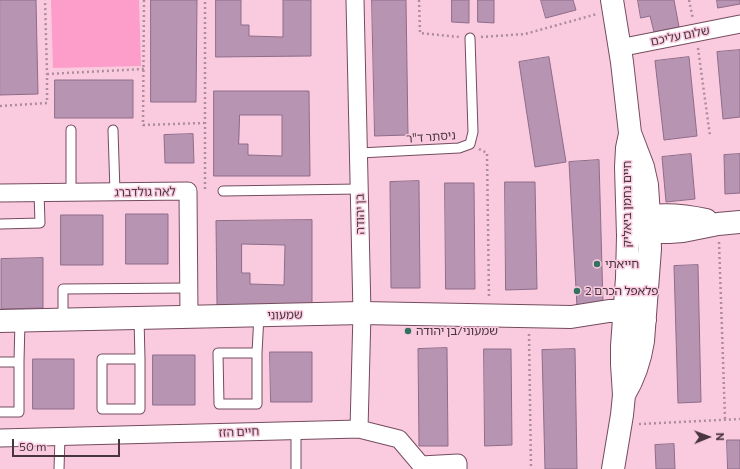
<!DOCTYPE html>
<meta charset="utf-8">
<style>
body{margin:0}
#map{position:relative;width:740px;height:469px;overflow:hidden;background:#facbdf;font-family:Commissioner,sans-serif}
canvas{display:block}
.north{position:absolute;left:688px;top:417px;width:40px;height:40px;-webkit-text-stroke:3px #facbdf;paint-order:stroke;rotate:89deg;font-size:11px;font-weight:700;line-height:16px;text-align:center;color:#48353d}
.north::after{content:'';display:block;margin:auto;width:14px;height:18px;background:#48353d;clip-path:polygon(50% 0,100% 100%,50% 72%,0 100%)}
.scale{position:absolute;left:12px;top:439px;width:108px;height:18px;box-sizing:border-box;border:2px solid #48353d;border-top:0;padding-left:5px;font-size:12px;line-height:14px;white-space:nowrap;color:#48353d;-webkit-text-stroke:3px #facbdf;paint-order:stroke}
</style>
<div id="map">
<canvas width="740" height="469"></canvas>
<div class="north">N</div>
<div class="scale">50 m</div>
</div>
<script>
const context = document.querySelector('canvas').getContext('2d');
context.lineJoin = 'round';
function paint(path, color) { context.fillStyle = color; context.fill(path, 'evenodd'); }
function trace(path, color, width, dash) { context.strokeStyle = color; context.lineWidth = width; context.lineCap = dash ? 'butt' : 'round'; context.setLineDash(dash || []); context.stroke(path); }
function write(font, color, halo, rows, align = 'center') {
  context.font = font + ' Commissioner,"Noto Sans Hebrew",sans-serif'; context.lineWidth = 3; context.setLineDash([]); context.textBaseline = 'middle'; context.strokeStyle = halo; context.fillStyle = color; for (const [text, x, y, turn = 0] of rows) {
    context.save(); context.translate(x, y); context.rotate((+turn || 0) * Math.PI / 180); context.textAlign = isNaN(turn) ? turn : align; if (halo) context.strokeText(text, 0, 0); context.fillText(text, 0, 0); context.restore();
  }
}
paint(new Path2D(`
 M51,0h88l2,66 -88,2z`), '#fd9dca');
const building = new Path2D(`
 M0,0h36l2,94 -38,1z
 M151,0h46l-1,102h-45z
 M216,0h25v25h8v11l34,1v-37h28v56l-95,1z
 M372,0h34l2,135 -33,1z
 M452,0h17v23l-17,-1z
 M478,0h16v23l-16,-1z
 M541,0h32l3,10 -30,8z
 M638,0h36l5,27 -25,5 -4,-16 -9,2z
 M717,0h23v4l-22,4z
 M740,50v67l-17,2 -6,-67z
 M549,57l17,105 -31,5 -16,-105z
 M689,57l8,79 -33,4 -9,-79z
 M55,80h78v38h-78z
 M214,91h95l1,85h-96zM240,115h42v41l-34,-1v-11h-9z
 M193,134l1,29h-29l-1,-28z
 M691,154l4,45 -29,3 -4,-45z
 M740,154v39l-15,1 -1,-39z
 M599,160l4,144 -26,3 -8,-145z
 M419,181l1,107h-29l-1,-106z
 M505,182h30l2,107 -31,1z
 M445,183h29l1,106h-29z
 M126,214h42v50h-42z
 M61,215h42v50h-42z
 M312,220v85h-95l-1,-84zM242,244l43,1 -1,40 -34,-1v-11h-8z
 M43,258v50l-42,1v-50z
 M698,265l3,137 -23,1 -4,-137z
 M447,348l1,98h-29l-1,-97z
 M484,349h27l1,96 -27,1z
 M575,349l2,120h-32l-3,-119z
 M270,352h42v50h-41z
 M153,355h42v50h-42z
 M33,359h41v50h-41z
 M727,440h13v29h-12z
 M674,444l1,25h-19l-1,-24z`);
paint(building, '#b794b2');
trace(building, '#8e6c89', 1);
const lane = new Path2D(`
 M113,130l2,62
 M359,153l100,-5 11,-4 3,-12 -3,-94
 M223,191l136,-2
 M71,193v-63
 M0,224l40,-1 -1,-30
 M139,318l1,41v50h-38v-50h38
 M63,320v-31l125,-1
 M257,353h-39l1,51h38v-51l2,-38
 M0,362h19
 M0,412h19v-50l1,-41
 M296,430v39
 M59,469l1,-32`);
const street = new Path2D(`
 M355,0l7,313 -3,116
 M619,48l121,-24
 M0,193l188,-2 1,126
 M0,438l359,-9 40,10 22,26 37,-2v6`);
const secondary = new Path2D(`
 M612,0l10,62 8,71 13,34 4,18 2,31 1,33 -7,92c-3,20 -9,37 -19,54
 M635,222c5,-2 11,-5 16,-6 17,-2 37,0 55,4
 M637,228l13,4h19l14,-1 35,-7 22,-2
 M0,321l362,-8 209,4 38,-6h16l20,9
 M613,469l9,-54 2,-20 -2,-31v-18l5,-68 1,-42 -2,-69 1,-19 3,-14`);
trace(lane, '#744c5e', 11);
trace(street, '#744c5e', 19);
trace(secondary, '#744c5e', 24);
trace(new Path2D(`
 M144,0l-1,125 61,-2
 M419,0l1,33 40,4
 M689,0l4,19
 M481,37l44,-3 72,-20
 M698,48l12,88
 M47,74l97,-5
 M0,106l47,-3v-29l-2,-74
 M479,149l8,4 2,145
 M205,189v-189
 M719,242l6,177
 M529,334l2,135
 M639,424l101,-5`), '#af8c9b', 2.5, [2, 3]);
trace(lane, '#fff', 9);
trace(street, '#fff', 17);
trace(secondary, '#fff', 22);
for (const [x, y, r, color] of [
 [597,264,4,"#34725f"],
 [577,291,4,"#34725f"],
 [408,331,4,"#34725f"]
]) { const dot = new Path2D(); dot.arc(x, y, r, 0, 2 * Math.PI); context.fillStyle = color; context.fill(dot); trace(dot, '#facbdf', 1.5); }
write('12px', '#48353d', '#facbdf', [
 ["שלום עליכם",680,36,-11],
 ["ניסתר ד\"ר",431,137,-4],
 ["לאה גולדברג",145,192,-1],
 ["חיים נחמן ביאליק",627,204,-90],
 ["בן יהודה",360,214,-91],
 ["שמעוני",285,315,-1],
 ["חיים הזז",239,432,-2]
]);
write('12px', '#48353d', '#facbdf', [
 ["חייאתי",605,264],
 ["פלאפל הכרם 2",585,291],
 ["שמעוני/בן יהודה",416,331]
], 'left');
</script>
